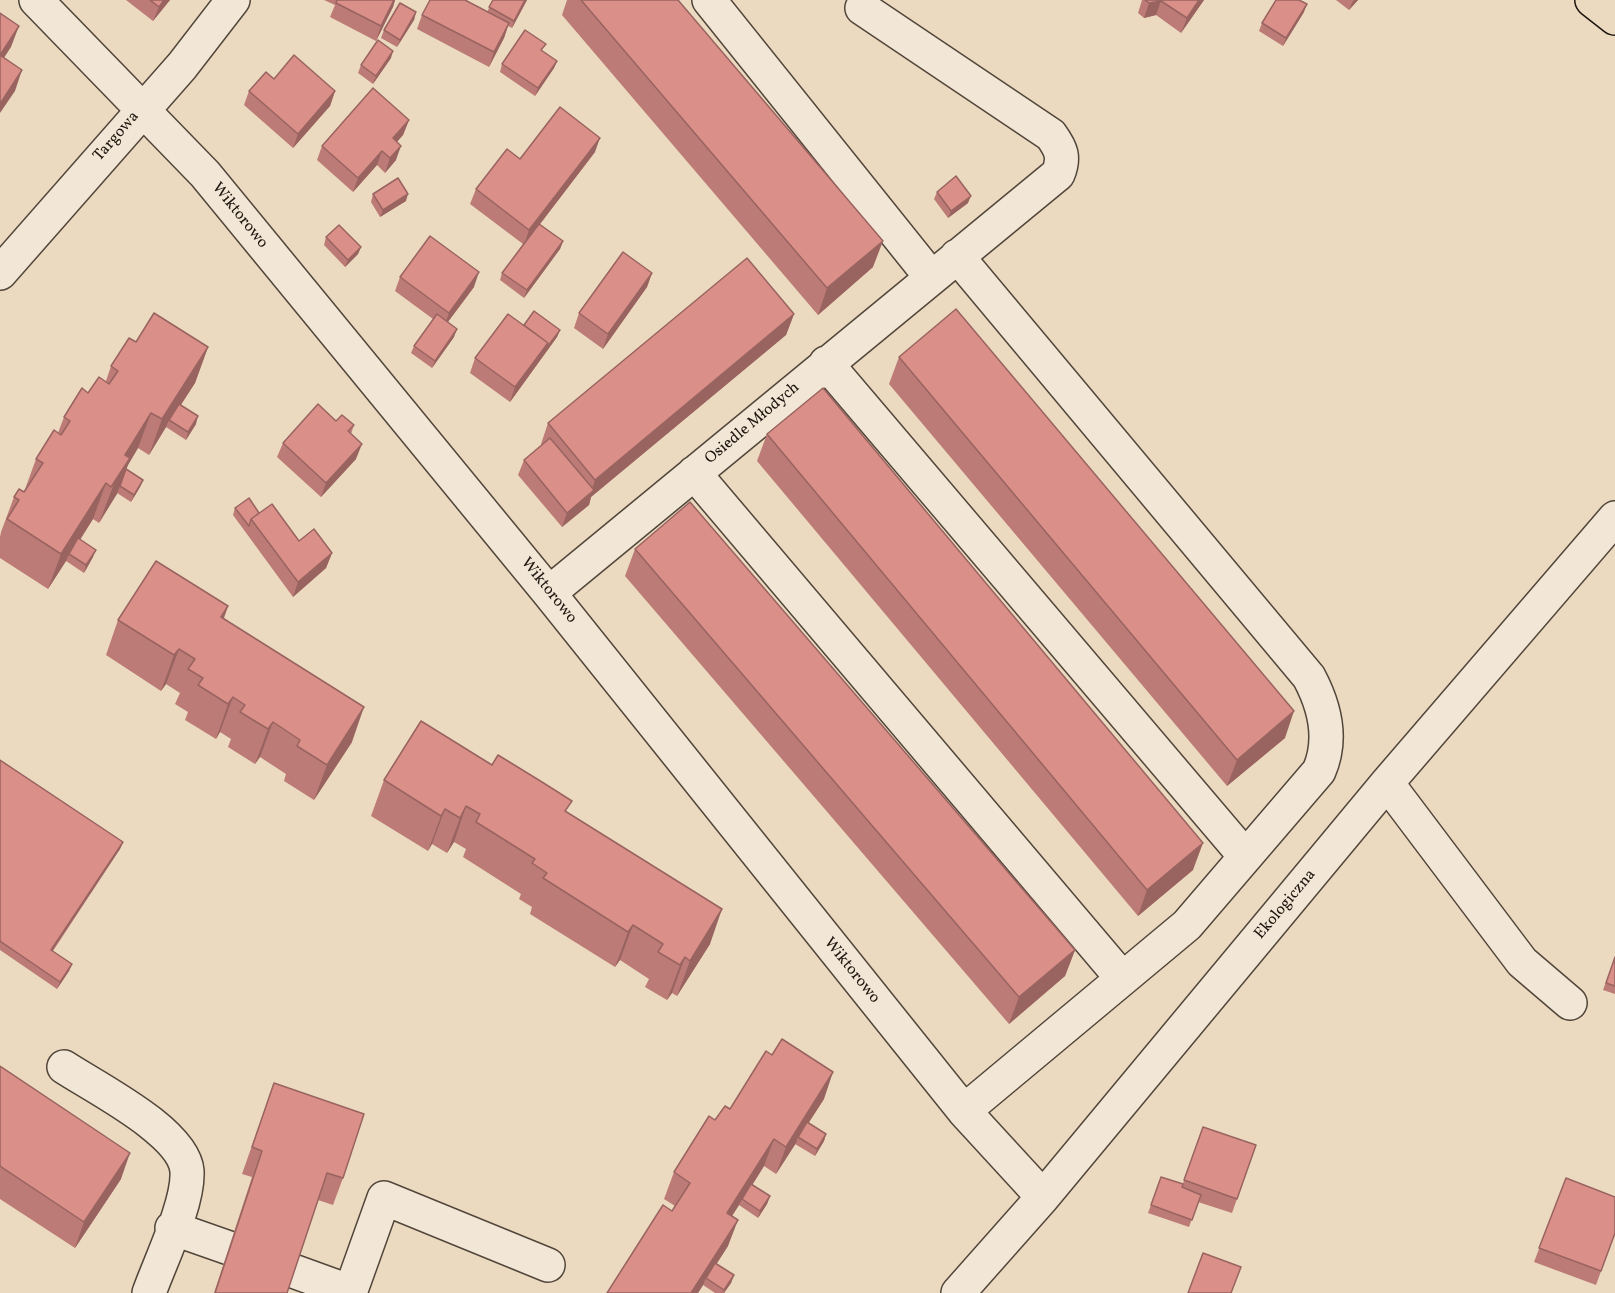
<!DOCTYPE html>
<meta charset="utf-8">
<style>
body{margin:0}
canvas{display:block;background:#ebdac0}
</style>
<canvas width="1615" height="1293"></canvas>
<script>
const context = document.querySelector('canvas').getContext('2d');
context.lineJoin = 'round';
function trace(path, color, width, dash) { context.strokeStyle = color; context.lineWidth = width; context.lineCap = dash ? 'butt' : 'round'; context.setLineDash(dash || []); context.stroke(path); }
function paint(path, color) { context.fillStyle = color; context.fill(path, 'evenodd'); }
function write(font, color, halo, rows, align = 'center') {
  context.font = font + ' Vollkorn,serif'; context.lineWidth = 6; context.setLineDash([]); context.textBaseline = 'middle'; context.strokeStyle = halo; context.fillStyle = color; for (const [text, x, y, turn = 0] of rows) {
    context.save(); context.translate(x, y); context.rotate((+turn || 0) * Math.PI / 180); context.textAlign = isNaN(turn) ? turn : align; if (halo) context.strokeText(text, 0, 0); context.fillText(text, 0, 0); context.restore();
  }
}
const minor = new Path2D(`
 M36,0l169,174 344,419 415,518 79,86
 M709,0l222,277
 M957,256l352,421c16,30 24,62 10,94l-132,154 -223,186
 M0,273l182,-207 51,-66
 M826,363l419,493
 M694,473l428,505
 M549,593l509,-419c7,-17 3,-25 -7,-39l-189,-127
 M1387,783l135,179 48,41
 M64,1067c32,21 120,65 123,104 2,32 -27,91 -38,122
 M172,1228l57,20
 M293,1271l58,21
 M350,1293l34,-95 164,67
 M958,1293l85,-96 344,-414 228,-265`);
const major = new Path2D(`
 M1592,0l23,18`);
trace(minor, '#52463b', 36);
trace(major, '#1f150f', 36);
trace(minor, '#f2e7d6', 33);
trace(major, '#ebdac0', 33);
paint(new Path2D(`
 M126,0h44l-17,21z
 M324,0h71l-2,7 -17,34 -46,-24 5,-12z
 M493,0h34l-15,28 -4,-2 -4,12 -15,29 -72,-38 5,-14 65,-3z
 M567,0h111l195,267 -55,48 -256,-300z
 M1142,0h62l-23,33 -25,-18 -12,3 -6,-5z
 M1336,0h22l-9,10z
 M416,12l-2,8 -17,27 -16,-9 3,-8z
 M1304,12l-21,34 -24,-15 3,-8z
 M543,51l14,10 -3,7 -19,28 -35,-24 2,-8z
 M391,58l-18,26 -15,-11 3,-8z
 M274,79l61,12 -5,15 -37,42 -49,-43 5,-14z
 M409,120l-6,15 -6,7 -1,18 -11,13 -8,-8 -24,27 -36,-32 5,-14z
 M595,152l-55,72 23,17 -3,8 -36,49 -24,-18 2,-7 21,-29 -53,-40 6,-15 44,-30z
 M937,192l31,11 -20,15 -14,-19z
 M373,194l33,7 -26,16 -9,-15z
 M326,237l35,10 -3,7 -13,13 -21,-22z
 M652,273l-5,14 -44,62 -29,-21 5,-15z
 M400,277l74,10 -26,35 6,15 -22,31 -21,-15 3,-7 19,-27 -38,-28z
 M794,314l-8,21 -195,162 -2,8 -27,22 -44,-52 6,-15 18,-15 -1,-1 7,-21z
 M524,325l36,5 -3,7 -47,65 -40,-29 5,-15z
 M136,342l72,5 -13,36 -14,22 15,19 -10,16 -20,-13 -17,28 -11,-7 -10,17 -2,4 17,11 -3,7 -9,15 -14,-9 -18,30 -6,-4 -13,21 13,17 -9,16 -18,-12 -18,28 -48,-31v-21l1,-5 13,-35 10,-5 12,-33 22,-26 6,-16 24,-24 18,-12 5,-15z
 M899,357l386,381 -58,48 -338,-402z
 M336,421l18,4 -3,9 5,25 -35,38 -44,-40 6,-14z
 M767,434l426,436 -55,46 -381,-455z
 M235,508l24,5 40,28 33,12 -6,15 -33,29 -60,-82z
 M635,549l440,401 -10,26 -56,48 -384,-448z
 M228,606l-4,12 128,124 -38,58 -30,-19 2,-7 -26,-17 -5,7 -27,-17 3,-8 -11,-7 -4,7 -31,-19 3,-8 -13,-8 5,-11 -14,-9 -5,7 -55,-36 12,-35z
 M0,760l123,82 -3,7 -67,102 19,13 -3,7 -12,18 -57,-39z
 M384,780l183,32 143,132 -33,52 -5,-3 -5,7 -22,-13 4,-8 -29,-19 -5,7 -85,-53 2,-7 -13,-8 2,-5 -58,-37 3,-8 -12,-7 -7,11 -15,-9 -4,7 -57,-35z
 M1615,957v37l-12,-4z
 M0,1066l121,113 -46,69 -75,-49z
 M274,1083l69,95 -10,27 -15,-5 -31,93h-73l38,-116 -10,-3z
 M824,1099l-16,24 18,11 -2,7 -9,15 -20,-12 1,-1 -20,31 -12,-8 -12,19 18,11 -3,8 -9,14 -19,-13 -7,11 -4,30 -12,18 18,11 -3,8 -7,10h-9l-12,-8 -5,8h-91l65,-82 3,-5 -11,-7 10,-27 41,-52 15,-11z
 M1203,1127l53,18 -24,68 -34,-11 -9,25 -41,-14 13,-36 21,9z
 M1566,1178l49,55 -19,52 -62,-23z`), '#bc7b76');
paint(new Path2D(`
 M164,0h6l-17,21 6,-14z
 M394,0h1l-2,7 -17,34 5,-15z
 M525,0h2l-15,28 2,-7z
 M1199,0h5l-23,33 6,-15z
 M1354,0h4l-9,10 3,-7z
 M1161,1l-5,14 -12,3 5,-15z
 M1307,4l-3,8 -21,34 3,-8z
 M416,12l-2,8 -17,27 3,-7z
 M509,23l-5,15 -15,29 5,-15z
 M19,26l-8,21 -11,17v-9z
 M393,51l-2,7 -18,26 3,-8z
 M557,61l-3,7 -19,28 3,-8z
 M22,70l-7,21 -15,22v-9z
 M335,91l-5,15 -37,42 5,-14z
 M409,120l-6,15 -16,18 6,-15z
 M600,138l-5,14 -71,93 5,-15z
 M401,146l-5,14 -11,13 5,-15z
 M382,151l-5,14 -24,27 5,-14z
 M408,194l-2,7 -26,16 3,-7z
 M971,196l-3,7 -20,15 3,-7z
 M563,241l-3,8 -36,49 3,-8z
 M883,241l-10,26 -55,48 9,-27z
 M361,247l-3,7 -13,13 3,-7z
 M479,272l-5,15 -30,40 5,-14z
 M652,273l-5,14 -44,62 5,-15z
 M794,314l-8,21 -195,162 -2,8 -27,22 5,-14 24,-20 4,-13z
 M457,329l-3,8 -22,31 3,-7z
 M560,330l-3,7 -47,65 5,-15 33,-44z
 M208,347l-13,36 -25,38 -1,-1 -3,7 -17,28 13,-36z
 M151,413l-13,35 -10,17 -11,29 -18,29 26,-68z
 M198,416l-2,8 -10,16 2,-8z
 M362,444l-6,15 -35,38 5,-14z
 M143,480l-3,7 -9,15 3,-7z
 M106,483l-13,36 -23,36 -1,-1 -3,7 -18,28 13,-35z
 M96,550l-3,7 -9,16 2,-8z
 M332,553l-6,15 -33,29 5,-15z
 M228,606l-13,36 6,-25z
 M179,649l-13,35 -5,7 13,-36z
 M233,697l-13,35 -4,7 12,-35z
 M364,707l-12,35 -38,58 13,-35z
 M1294,711l-9,27 -58,48 10,-26z
 M273,722l-13,35 -5,7 13,-35z
 M466,806l-12,36 -7,11 13,-35z
 M445,809l-13,35 -4,7 13,-35z
 M123,842l-3,7 -72,108 3,-7z
 M1203,843l-10,27 -55,46 9,-26z
 M722,909l-12,35 -33,52 13,-35z
 M633,925l-13,35 -5,7 13,-35z
 M1075,950l-10,26 -56,48 10,-27z
 M685,957l-13,36 -5,7 13,-35z
 M72,964l-3,7 -12,18 3,-7z
 M833,1072l-9,27 -25,39 -1,-1 -2,6 -20,31 10,-27z
 M826,1134l-2,7 -9,15 2,-7z
 M774,1139l-10,27 -21,34 -1,-1 -3,6 -22,34 10,-26z
 M130,1153l-9,26 -46,69 9,-26z
 M770,1196l-3,8 -9,14 2,-7z
 M738,1220l-10,26 -21,33 -1,-1 -3,7 -5,8h-7z
 M734,1275l-3,8 -7,10h-1z`), '#996460');
const building = new Path2D(`
 M150,0h14l-5,7z
 M337,0h57l-13,26 -45,-23z
 M430,0h35l44,23 -15,29 -72,-37z
 M493,0h32l-11,21 -25,-14z
 M581,0h97l205,241 -56,47z
 M1145,0h54l-12,18 -26,-17 -12,2z
 M1276,0h23l8,4 -21,34 -24,-15z
 M400,3l16,9 -16,28 -16,-10z
 M0,13l19,13 -19,29z
 M525,30l21,14 -5,6 16,11 -19,27 -36,-24z
 M378,40l15,11 -17,25 -15,-11z
 M0,55l22,15 -22,34z
 M294,55l41,36 -37,43 -49,-43 17,-19 8,7z
 M373,88l36,32 -16,18 8,8 -11,12 -8,-7 -24,27 -36,-32z
 M560,107l40,31 -71,92 -53,-41 31,-40 13,10z
 M956,176l15,20 -20,15 -14,-19z
 M398,178l10,16 -25,16 -10,-16z
 M539,224l24,17 -36,49 -25,-17z
 M339,225l22,22 -13,13 -22,-23z
 M430,236l49,36 -30,41 -49,-36z
 M623,252l29,21 -44,61 -29,-21z
 M747,258l47,56 -199,166 -47,-57z
 M956,309l338,402 -57,49 -338,-403z
 M534,311l26,19 -15,20 3,-7 -24,-18z
 M154,313l54,34 -46,72 -11,-6 -26,42 5,3 -19,29 -5,-4 -45,71 -54,-35 12,-19 -5,-3 5,-8 5,3 19,-29 -7,-4 18,-29 7,5 9,-14 -6,-4 18,-29 6,5 11,-16 10,7 9,-13 -7,-5 18,-28 7,4z
 M437,314l20,15 -22,32 -21,-15z
 M508,314l40,29 -33,44 -40,-29z
 M823,388l380,455 -56,47 -380,-456z
 M179,404l19,12 -10,16 -19,-12z
 M318,404l18,17 6,-6 12,10 -6,6 14,13 -36,39 -43,-40z
 M550,438l44,52 -27,23 -43,-53z
 M126,469l17,11 -9,15 -14,-9z
 M249,498l10,15 -8,6 -2,7 -14,-18z
 M690,502l385,448 -56,47 -384,-448z
 M272,504l27,37 15,-12 18,24 -34,29 -47,-63z
 M78,538l18,12 -10,15 -17,-11z
 M156,561l72,45 -7,11 143,90 -37,58 -30,-19 3,-6 -27,-18 -5,7 -28,-17 5,-7 -12,-8 -5,7 -30,-19 5,-7 -15,-9 7,-10 -16,-10 -5,6 -56,-35z
 M421,721l71,44 6,-10 44,27 30,19 -7,10 157,98 -32,52 -5,-4 -5,8 -22,-13 5,-8 -30,-19 -5,7 -85,-54 4,-5 -15,-10 3,-4 -59,-37 4,-8 -14,-8 -6,12 -15,-9 -4,7 -57,-36z
 M0,760l123,82 -72,108 21,14 -12,18 -60,-41z
 M1615,957v29l-9,-3z
 M782,1039l51,33 -47,75 -12,-8 -47,74 11,7 -47,73h-84l56,-88 9,6 18,-28 -16,-11 35,-56 6,4 10,-14 5,3 36,-58 6,4z
 M0,1066l130,87 -46,69 -84,-56z
 M274,1083l90,31 -21,64 -16,-5 -40,120h-72l47,-142 -10,-4z
 M807,1122l19,12 -9,15 -19,-12z
 M1203,1127l53,18 -19,54 -53,-19z
 M1161,1177l22,7 -1,3 19,8 -9,25 -41,-15z
 M1566,1178l49,19v36l-14,38 -62,-23z
 M751,1184l19,12 -10,15 -18,-12z
 M1203,1253l38,14 -10,26h-43z
 M715,1263l19,12 -10,15 -18,-12z`);
paint(building, '#db8f89');
trace(building, '#996460', 1.5);
write('16px', '#1f150f', '#f2e7d6', [
 ["Targowa",117,137,-49],
 ["Wiktorowo",239,216,51],
 ["Osiedle Młodych",753,424,-40],
 ["Wiktorowo",548,591,51],
 ["Ekologiczna",1286,905,-50],
 ["Wiktorowo",851,971,51]
]);
</script>
